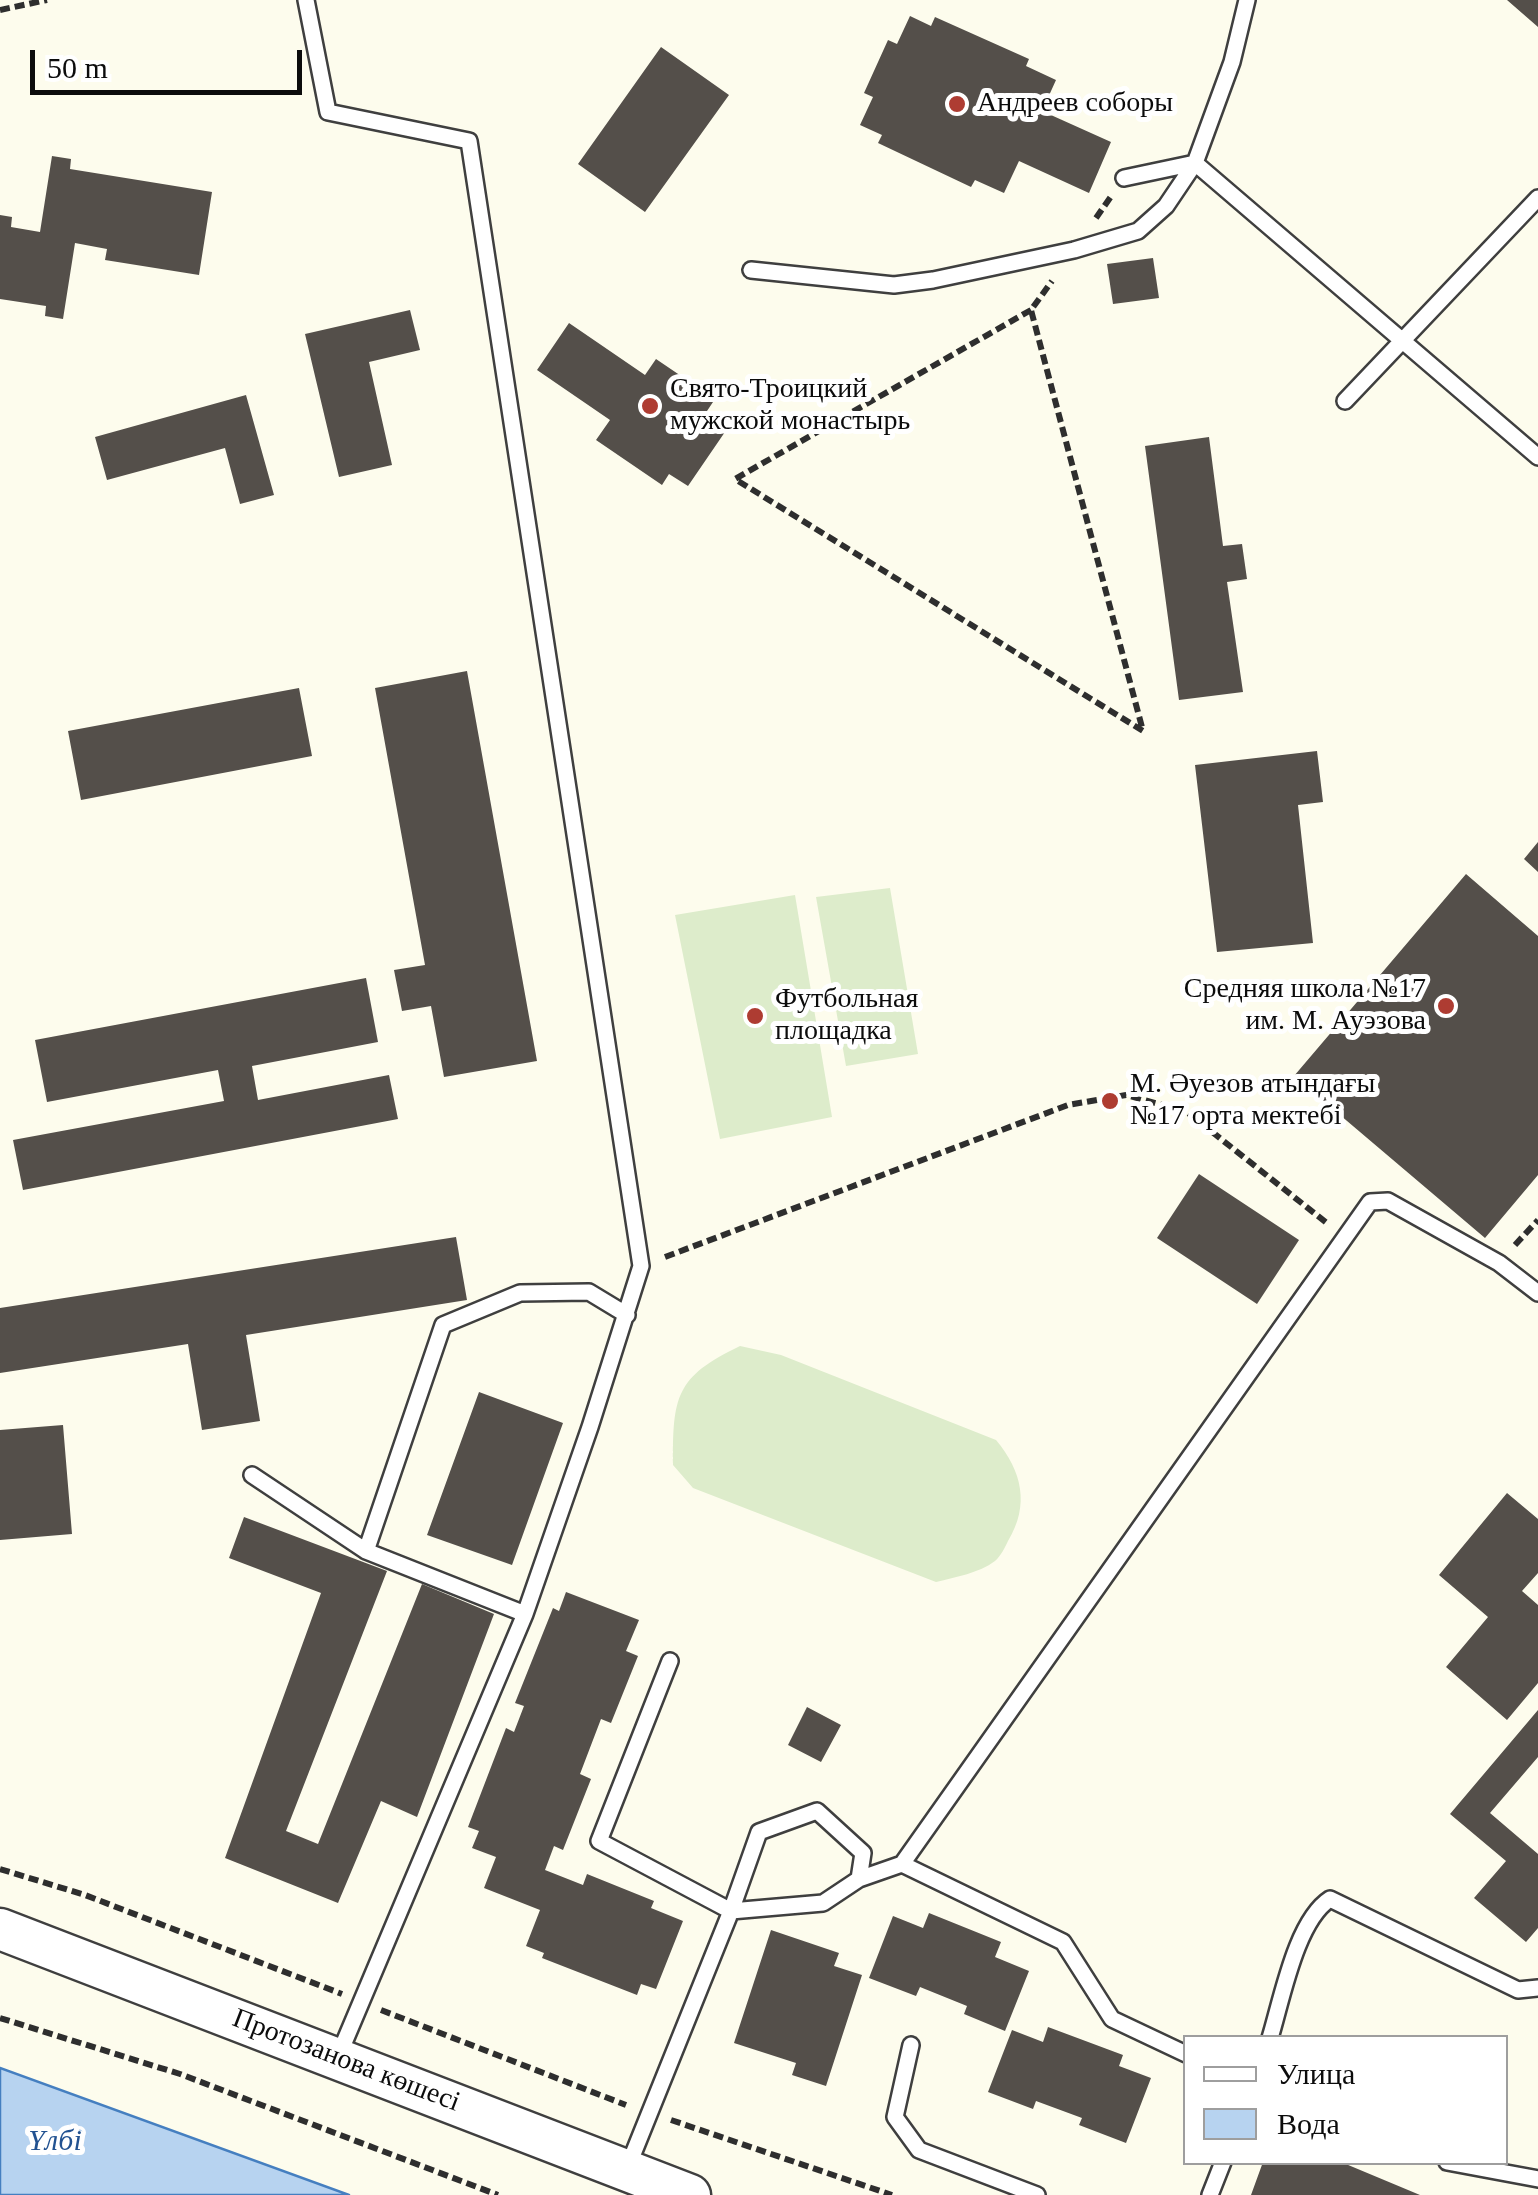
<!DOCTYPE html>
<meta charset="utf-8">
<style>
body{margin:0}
#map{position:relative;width:1538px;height:2195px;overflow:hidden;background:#fdfced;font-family:Georgia,serif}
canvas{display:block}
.legend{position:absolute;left:1183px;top:2035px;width:325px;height:130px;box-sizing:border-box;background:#fff;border:2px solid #9e9e9e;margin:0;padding:12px 18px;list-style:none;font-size:30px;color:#0c0c0c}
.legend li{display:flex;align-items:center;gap:20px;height:50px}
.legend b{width:50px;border:2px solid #9e9e9e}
.scale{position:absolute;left:30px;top:50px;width:272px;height:45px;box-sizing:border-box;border:5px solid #0c0c0c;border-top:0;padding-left:12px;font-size:30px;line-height:35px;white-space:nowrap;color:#0c0c0c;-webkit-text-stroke:8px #fff;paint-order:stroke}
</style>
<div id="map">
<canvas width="1538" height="2195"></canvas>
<ul class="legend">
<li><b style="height:12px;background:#fff"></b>Улица</li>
<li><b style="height:28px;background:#b7d3f0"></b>Вода</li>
</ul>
<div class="scale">50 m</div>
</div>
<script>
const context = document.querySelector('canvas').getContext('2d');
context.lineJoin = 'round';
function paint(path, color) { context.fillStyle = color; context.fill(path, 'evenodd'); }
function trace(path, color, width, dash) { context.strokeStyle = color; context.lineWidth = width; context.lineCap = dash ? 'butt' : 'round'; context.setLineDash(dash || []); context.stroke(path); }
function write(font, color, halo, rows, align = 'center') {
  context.font = font + ' Georgia,serif'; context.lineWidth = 10; context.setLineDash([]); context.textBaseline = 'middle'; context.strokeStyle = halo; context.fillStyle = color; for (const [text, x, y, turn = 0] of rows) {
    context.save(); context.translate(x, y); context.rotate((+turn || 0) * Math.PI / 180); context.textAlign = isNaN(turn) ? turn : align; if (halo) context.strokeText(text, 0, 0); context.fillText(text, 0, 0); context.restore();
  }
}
paint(new Path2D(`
 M890,888l28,166 -72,12 -30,-169z
 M795,895l37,222 -112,22 -45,-224z
 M740,1346l41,9 215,85c26,31 34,65 12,101 -3,6 -7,15 -13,20 -16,12 -39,16 -59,21l-243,-94 -20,-23c0,-68 2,-88 67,-119z`), '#ddeccb');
const water = new Path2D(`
 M0,2068l349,127h-349z`);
paint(water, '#b7d3f0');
trace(water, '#457fc0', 2.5);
paint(new Path2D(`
 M1507,0h31v27z
 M910,16l21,10 4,-9 94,42 -3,7 30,14 -14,31 69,31 -22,51 -70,-32 -15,32 -29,-13 -4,7 -93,-44 4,-8 -22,-10 13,-28 -9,-4 24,-53 9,4z
 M661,47l68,48 -84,117 -67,-48z
 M52,156l19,3 -1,10 142,23 -13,83 -94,-15 2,-11 -32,-6 -12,76 -18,-3 1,-10 -46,-7v-84l12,2 -1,10 29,5z
 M1153,258l6,40 -46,6 -6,-40z
 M410,310l10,40 -51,12 23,103 -53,12 -34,-143z
 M569,323l76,52 11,-16 59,40 -10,15 22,15 -39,57 -19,-12 -7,11 -66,-45 14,-20 -73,-50z
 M246,395l28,100 -34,9 -15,-56 -118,32 -12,-43z
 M1209,437l14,109 19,-2 5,35 -20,3 16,110 -64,8 -34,-254z
 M467,671l70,390 -93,16 -13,-71 -29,5 -8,-41 31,-5 -50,-277z
 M299,688l13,68 -231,44 -13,-69z
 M1317,751l6,51 -25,3 15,138 -96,9 -22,-187z
 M1538,842v30l-14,-13z
 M1466,874l72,62v239l-53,63 -191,-162z
 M366,978l12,64 -126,24 6,34 131,-25 9,44 -375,71 -10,-50 211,-39 -6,-31 -171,32 -12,-62z
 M1199,1174l100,66 -42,64 -100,-66z
 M456,1237l11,63 -221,35 14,86 -58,9 -14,-86 -188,29v-65z
 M479,1392l84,31 -51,142 -85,-30z
 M63,1425l9,109 -72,6v-110z
 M1507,1493l31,26v54l-16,18 16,14v78l-31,37 -61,-53 42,-50 -49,-42z
 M244,1517l143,54 -101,260 32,13 104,-260 72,30 -77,203 -36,-16 -43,102 -113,-45 96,-265 -92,-35z
 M566,1592l73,28 -13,31 12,5 -27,67 -10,-4 -21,55 11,5 -28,71 -9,-4 -9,24 38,15 4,-11 67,27 -3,7 32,13 -27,68 -15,-5 -4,11 -95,-37 2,-5 -18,-7 14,-36 -56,-22 12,-31 -24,-9 7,-17 -11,-4 38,-99 8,4 10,-26 -9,-3 38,-95 6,3z
 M807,1707l34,18 -20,37 -33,-17z
 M1538,1710v47l-48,56 48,41v74l-12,14 -52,-44 32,-37 -56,-47z
 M929,1913l72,29 -6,15 34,14 -24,60 -41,-17 3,-8 -47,-19 -4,9 -47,-18 24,-62 30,12z
 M771,1930l68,23 -5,13 28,9 -36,111 -34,-11 4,-12 -62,-20z
 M1048,2027l75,28 -4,11 32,12 -25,65 -47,-18 3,-7 -46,-17 -3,8 -45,-17 24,-62 31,12z
 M1263,2162h78l79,33h-169z`), '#544f4a');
const service = new Path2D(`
 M306,0l22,112 141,29 172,1125 -51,161 -65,187 -187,443
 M1124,178l71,-15 343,294
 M751,270l143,15 39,-5 141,-30 64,-19 28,-25 29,-43 37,-101 15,-62
 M1345,401l193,-203
 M252,1475l114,76 159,63
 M366,1551l77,-226 77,-32 69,-1 38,23
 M670,1661l-71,180 132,70 28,-79 58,-21 46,42 -4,26
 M902,1864l468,-662 18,-1 111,62 39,30
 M1270,2038c12,-39 26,-117 60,-139l188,91 20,-2
 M911,2045l-16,72 24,33 118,45
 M1447,2162l91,17
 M627,2169l104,-258 92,-8 36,-24 43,-15 161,78 49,77 74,35
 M1210,2195l13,-33`);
const tertiary = new Path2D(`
 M0,1929l690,266`);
trace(service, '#3f3f3f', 20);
trace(tertiary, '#3f3f3f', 45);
trace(new Path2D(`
 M0,10l47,-10
 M1096,218l16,-23
 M1031,310l-296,169 408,252 -112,-421 21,-29
 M1515,1245l23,-25
 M665,1257l403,-152 58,-10 61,17 141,112
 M0,1869l85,26 257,99
 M381,2010l245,95
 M0,2018l180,56 318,121
 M671,2120l221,75`), '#2e2e2e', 6, [10, 5]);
trace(service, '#fff', 15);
trace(tertiary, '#fff', 40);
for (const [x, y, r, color] of [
 [957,104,10,"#ae3c32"],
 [650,406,10,"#ae3c32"],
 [1446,1006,10,"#ae3c32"],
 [755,1016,10,"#ae3c32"],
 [1110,1101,10,"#ae3c32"]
]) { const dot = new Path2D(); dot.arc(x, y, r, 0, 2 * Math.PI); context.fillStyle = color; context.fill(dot); trace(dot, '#fff', 4); }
write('28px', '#0c0c0c', '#fff', [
 ["Андреев соборы",977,104],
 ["Свято-Троицкий",670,390],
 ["мужской монастырь",670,422],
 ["Средняя школа №17",1426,990,"right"],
 ["им. М. Ауэзова",1426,1022,"right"],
 ["Футбольная",775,1000],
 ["площадка",775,1032],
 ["М. Әуезов атындағы",1130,1085],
 ["№17 орта мектебі",1130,1117]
], 'left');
write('28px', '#0c0c0c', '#fff', [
 ["Протозанова көшесі",346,2061,21]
]);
write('italic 30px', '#225291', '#fff', [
 ["Үлбі",55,2142]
]);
</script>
